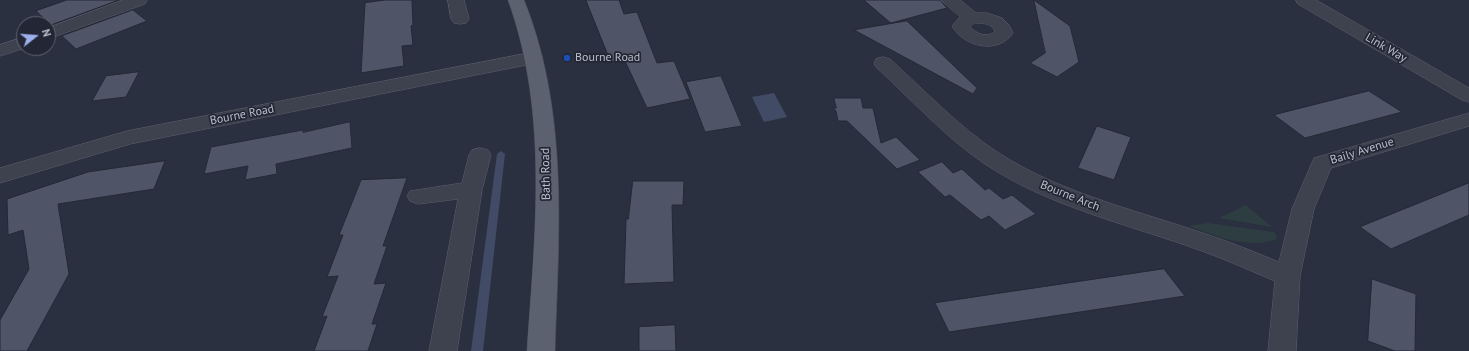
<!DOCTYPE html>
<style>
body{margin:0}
#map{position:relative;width:1469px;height:351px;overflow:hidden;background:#2a303f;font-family:"PT Sans",sans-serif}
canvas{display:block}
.north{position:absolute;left:16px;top:16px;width:40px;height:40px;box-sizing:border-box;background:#232735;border:1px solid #606371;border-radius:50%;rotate:73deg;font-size:11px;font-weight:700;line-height:16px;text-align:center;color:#bbbeca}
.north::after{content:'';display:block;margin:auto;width:14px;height:18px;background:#9dafec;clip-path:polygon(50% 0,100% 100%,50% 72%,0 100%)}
</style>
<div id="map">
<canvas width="1469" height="351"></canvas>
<div class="north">N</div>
</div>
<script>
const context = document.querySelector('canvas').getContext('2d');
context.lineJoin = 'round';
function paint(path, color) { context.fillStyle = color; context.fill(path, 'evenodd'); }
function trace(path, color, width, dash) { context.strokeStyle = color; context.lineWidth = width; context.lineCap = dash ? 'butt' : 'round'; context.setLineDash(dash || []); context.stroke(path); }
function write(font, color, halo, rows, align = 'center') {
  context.font = font + ' "PT Sans",sans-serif'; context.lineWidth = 3.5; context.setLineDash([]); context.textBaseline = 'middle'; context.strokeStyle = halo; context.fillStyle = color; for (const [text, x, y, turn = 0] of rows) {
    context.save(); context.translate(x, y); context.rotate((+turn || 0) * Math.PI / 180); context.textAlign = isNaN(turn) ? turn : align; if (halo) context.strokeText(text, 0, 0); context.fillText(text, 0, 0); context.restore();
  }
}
paint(new Path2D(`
 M1246,205l26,22 -53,-9z
 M1208,223l66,9 3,5 -2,3c-30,9 -58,-4 -86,-14z`), '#2d3d41');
paint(new Path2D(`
 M774,93l13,24 -23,5 -12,-25z`), '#424b66');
paint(new Path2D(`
 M501,151l4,3 -22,197h-12l26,-197z`), '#424b66');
const building = new Path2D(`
 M67,0h52l-68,25 -15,-14z
 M385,0h27l1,25 -2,1 2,19 -11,1 2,20 -43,7 4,-70z
 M586,0h33l5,14 13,-2 20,51 17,-2 16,38 -43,9 -23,-49 -13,3z
 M864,0h76l7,8 -56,15z
 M1034,0l36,26 9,36 -22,15 -27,-14 15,-10z
 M133,10l14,11 -71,28 -14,-13z
 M907,21l70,67 -4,6 -119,-64z
 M139,72l-13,25 -34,4 14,-25z
 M721,76l21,50 -37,6 -19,-50z
 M1369,91l33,21 -97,26 -31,-23z
 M834,98h27l2,10h10l8,35 15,-6 24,23 -23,9 -50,-48h-9l-2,-10 -3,-3h3z
 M350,122l2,26 -76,16 1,10 -32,6 3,-14 -44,8 7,-27 92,-17v2z
 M1097,126l34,11 -17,43 -36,-12z
 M165,161l-11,28 -96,15 11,70 -42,77h-27v-31l29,-51 -6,-39 -15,5 -1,-36 81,-27z
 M942,162l11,11 9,-4 23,21 4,-2 14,11 9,-4 24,19 -31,16 -16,-14 -8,4 -31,-25 -5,2 -27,-25z
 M407,178l-24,68h4l-13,38 12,-1 -14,41h5l-9,27h-54l13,-35 -5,1 16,-41 -11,1 16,-42h-4l22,-55z
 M633,181h51l-1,24h-11l2,77 -50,2 2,-65h2z
 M1469,183v32l-78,34 -31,-22z
 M1164,269l21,27 -236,36 -14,-29z
 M1372,279l44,15 -1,57h-20l-27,-10z
 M675,325l1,26h-37v-24z`);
paint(building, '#4f5466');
trace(building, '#252937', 1);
const minor = new Path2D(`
 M123,0h24l-2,4 -97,35v-11z
 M448,0h16l5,19 -3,4 -6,1 -6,-1 -3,-4z
 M941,0h19l16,13h11l15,5 7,7 4,8c-15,22 -49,14 -61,-7l8,-9zM975,23c7,0 18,0 20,9 -9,6 -18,2 -25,-5z
 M1296,0h20l153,88v14l-7,-2 -164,-96z
 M24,37l1,11 -25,8v-11z
 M534,52l7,2 2,4 -2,4 -411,82 -130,39v-15l127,-37z
 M883,57l7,2c34,31 68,67 107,93 68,44 148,60 223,87 20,7 39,15 59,23l13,-53 22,-51 155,-45v13l-138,42 -17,41 -14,67 -4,75h-28l7,-70c-24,-10 -48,-21 -73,-30 -74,-27 -154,-44 -220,-89 -39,-27 -71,-63 -106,-95l-2,-4 2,-4z
 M480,148l8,2 3,5 -9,35 -25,161h-28l29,-152 -40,5 -8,-3 -3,-5 3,-5 52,-8 7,-28 3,-5z`);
const major = new Path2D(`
 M508,0h16c45,112 35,233 31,351h-28c8,-117 22,-238 -19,-351z`);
trace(minor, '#5c606d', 1);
trace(major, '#484b59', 1);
paint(minor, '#3e424f');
paint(major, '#5c616f');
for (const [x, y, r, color] of [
 [567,58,4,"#1a4fb4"]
]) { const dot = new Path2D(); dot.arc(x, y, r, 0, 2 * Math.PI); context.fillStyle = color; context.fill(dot); trace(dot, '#232735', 1.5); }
write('12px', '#bbbeca', '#232735', [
 ["Link Way",1386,48,30],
 ["Bourne Road",242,115,-11],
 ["Baily Avenue",1362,151,-17],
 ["Bath Road",546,174,-91],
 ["Bourne Arch",1070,196,22]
]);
write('12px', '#bbbeca', '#232735', [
 ["Bourne Road",575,58]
], 'left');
</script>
